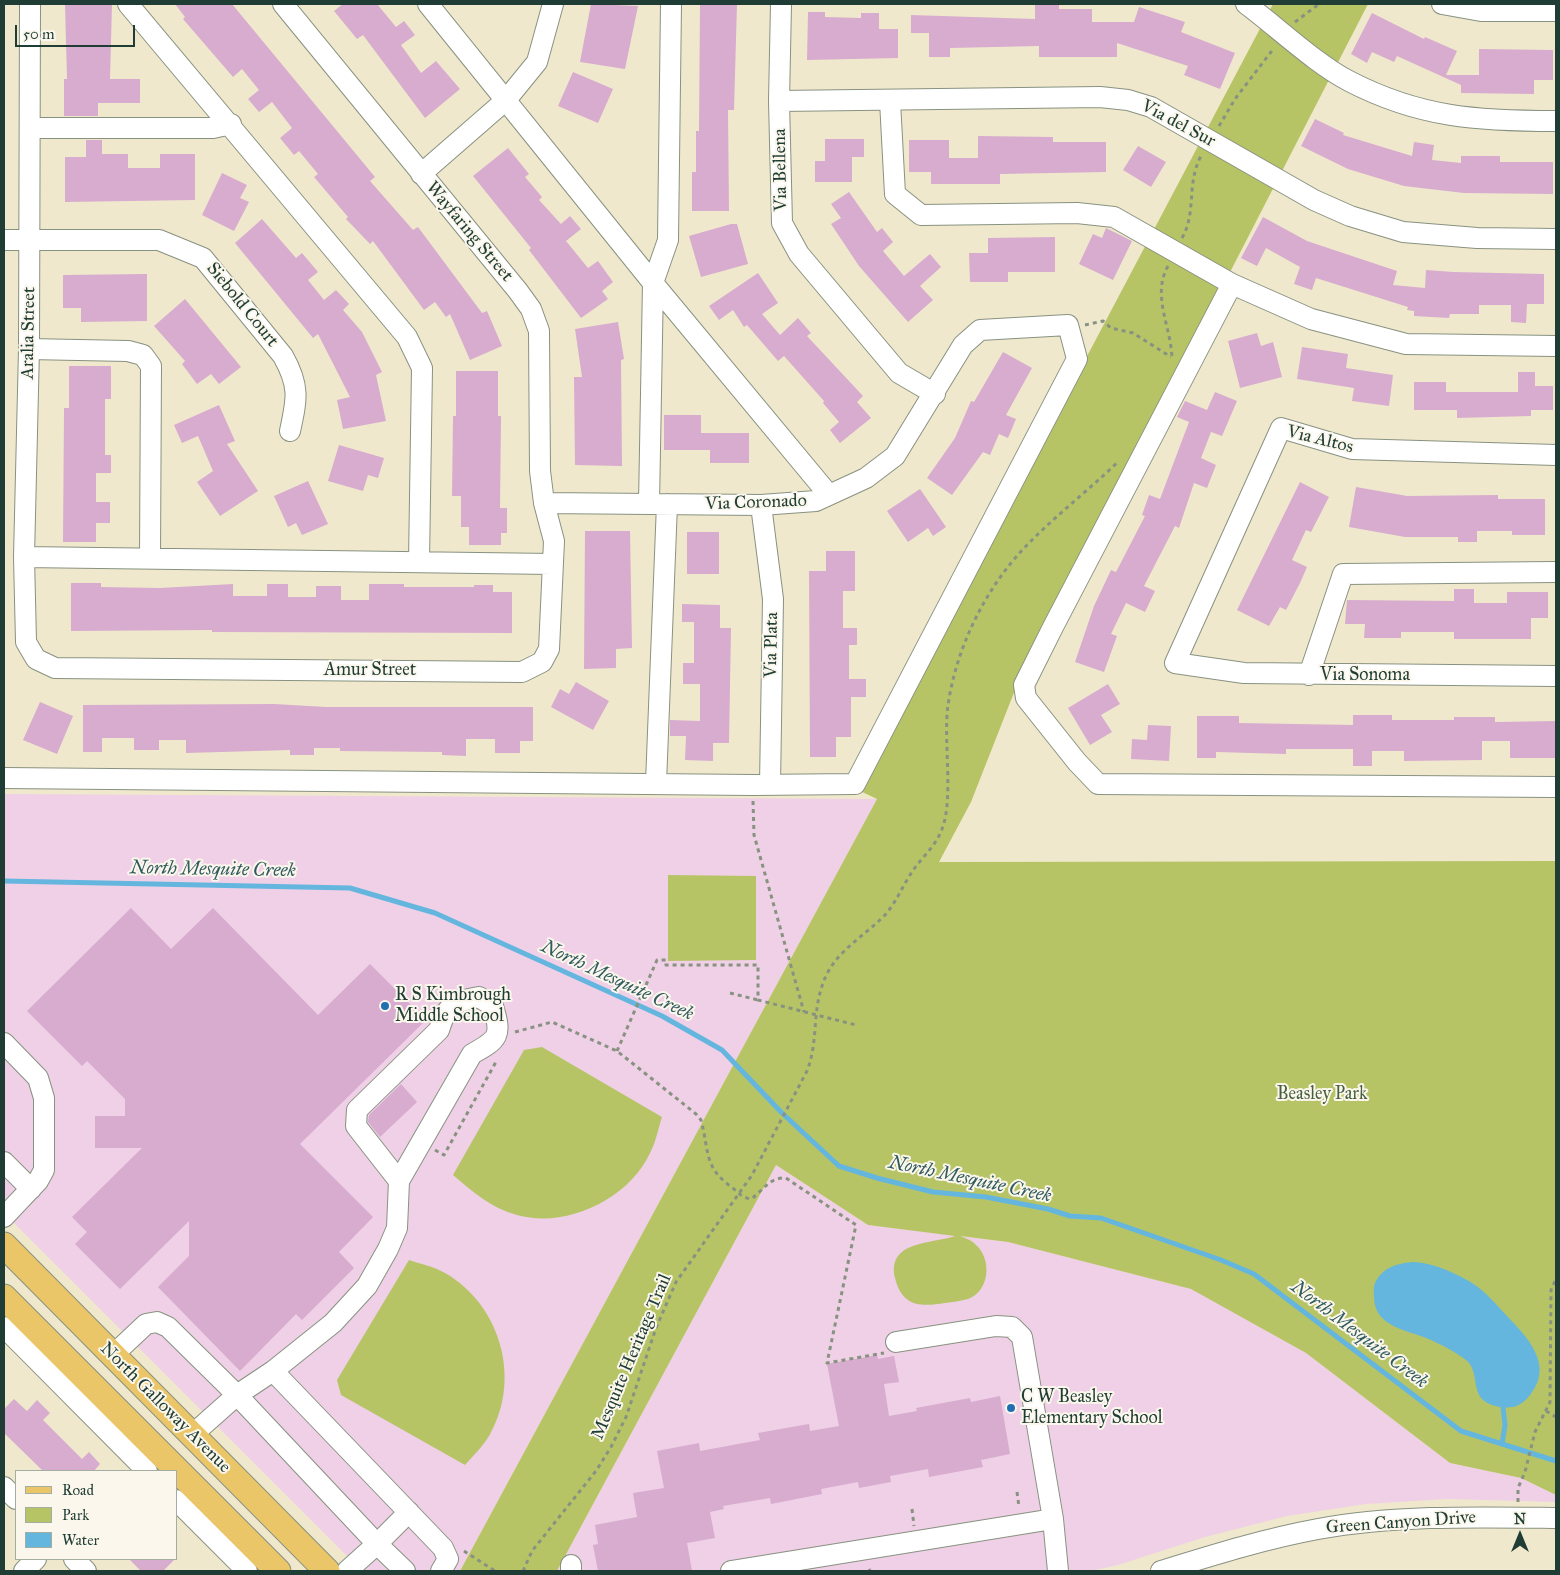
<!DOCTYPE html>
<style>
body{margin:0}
#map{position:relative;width:1560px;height:1575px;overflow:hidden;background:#f0e8cd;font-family:"IM FELL Great Primer",serif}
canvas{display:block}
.frame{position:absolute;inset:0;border:5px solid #1f3d34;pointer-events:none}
.legend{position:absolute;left:15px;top:1470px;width:162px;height:90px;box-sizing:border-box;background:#fbf7ec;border:1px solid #a3ada2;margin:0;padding:6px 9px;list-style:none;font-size:15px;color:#1f3d34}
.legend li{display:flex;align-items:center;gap:10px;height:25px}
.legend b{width:25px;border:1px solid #a3ada2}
.north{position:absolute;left:1495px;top:1510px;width:50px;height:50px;-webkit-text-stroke:4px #fbf7ec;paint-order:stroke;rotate:0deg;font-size:14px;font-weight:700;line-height:20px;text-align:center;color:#1f3d34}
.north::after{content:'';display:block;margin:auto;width:18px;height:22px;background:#1f3d34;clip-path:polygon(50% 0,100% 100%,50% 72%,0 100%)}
.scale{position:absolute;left:15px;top:25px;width:120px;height:22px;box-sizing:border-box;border:2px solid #1f3d34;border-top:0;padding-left:6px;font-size:15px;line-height:18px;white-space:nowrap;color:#1f3d34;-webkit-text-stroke:4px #fbf7ec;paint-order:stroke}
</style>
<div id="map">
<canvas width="1560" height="1575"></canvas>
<div class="frame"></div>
<ul class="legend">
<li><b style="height:6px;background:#ebc669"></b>Road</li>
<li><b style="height:14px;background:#b7c466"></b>Park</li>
<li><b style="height:14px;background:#64b6df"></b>Water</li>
</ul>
<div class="north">N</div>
<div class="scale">50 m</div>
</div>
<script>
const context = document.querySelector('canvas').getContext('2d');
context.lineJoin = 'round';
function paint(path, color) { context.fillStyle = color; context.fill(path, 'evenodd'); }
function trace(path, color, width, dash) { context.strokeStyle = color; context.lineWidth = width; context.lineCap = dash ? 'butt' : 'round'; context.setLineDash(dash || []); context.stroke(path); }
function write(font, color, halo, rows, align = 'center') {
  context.font = font + ' "IM FELL Great Primer",serif'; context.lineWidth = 4; context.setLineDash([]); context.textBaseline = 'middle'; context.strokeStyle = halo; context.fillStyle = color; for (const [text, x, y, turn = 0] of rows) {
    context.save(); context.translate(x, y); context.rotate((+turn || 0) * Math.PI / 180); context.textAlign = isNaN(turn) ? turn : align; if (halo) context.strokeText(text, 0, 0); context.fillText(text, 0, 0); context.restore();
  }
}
paint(new Path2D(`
 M4,794l873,5 -417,772h-98l-358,-358z
 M776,1165l92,60 140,17 184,47 114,64 144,110 71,15 35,17v7l-108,-3 -82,5 -79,12 -82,21 -87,28 -27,6h-534z`), '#efd0e6');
paint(new Path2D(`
 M1273,4h95l-353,686 -44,112 -32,60 617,-1v634l-35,-17 -71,-15 -144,-110 -115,-64 -183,-47 -48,-6c5,2 12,4 16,9 16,14 14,46 -8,54 -7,2 -16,3 -23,4 -24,4 -43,4 -50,-25 -8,-38 38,-34 60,-42l-87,-11 -92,-60 -219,406h-97l417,-772 -19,-9z
 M668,875l88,1v84l-88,1z
 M542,1047l120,70c-4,12 -6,25 -12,36 -21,46 -84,76 -133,62 -26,-7 -44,-23 -64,-40l71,-125z
 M409,1260c12,4 26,7 36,13 56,32 77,107 44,163 -6,10 -16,20 -24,29l-124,-70 -4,-15z`), '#b7c466');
paint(new Path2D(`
 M1412,1262c19,0 44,11 60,21 13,8 23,20 33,31 21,22 50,50 25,81 -8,10 -15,14 -29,12 -36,-5 -18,-33 -35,-47 -9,-7 -22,-14 -33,-19 -22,-11 -58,-12 -59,-43 0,-6 -1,-10 1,-15 8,-16 21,-19 37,-21z`), '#64b6df');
trace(new Path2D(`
 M4,881l346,7 85,25 227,103 60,34 60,63 57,53 38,12 56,14 53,5 62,12 22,7 31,2 120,42 33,14 207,157 95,30
 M1502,1444l3,-19 -2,-18`), '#64b6df', 5);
paint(new Path2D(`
 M65,4h47l-2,75h30v24h-42v13h-34v-37h3z
 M175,4h57l143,173 -5,4 43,49 5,-3 64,86 5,-2 15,35 -32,14 -20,-46 -4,3 -11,-15 -11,8 -51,-69 -3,3 -24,-25 2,-2 -34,-40 4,-3 -19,-23 -5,4 -14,-17 12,-10 -20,-26 -13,10 -11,-13 11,-9 -17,-21 -9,8 -50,-58 2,-2z
 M343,4h34l19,23 8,-6 11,14 -14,10 20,28 15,-12 24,28 -35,29 -62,-83 -6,4 -23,-28z
 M591,4l47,2 -13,63 -45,-7z
 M700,4h37l-3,106h-6l1,101h-37v-39h4v-41h3z
 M1035,4l24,1v4h33v13h42l5,-15 46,15 -4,10 54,21 -15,36 -36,-14 4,-9 -71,-23v14h-78v-11l-89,2v9h-21v-24h-18v-18l124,4z
 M808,12h17v5l36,1v-5h18v16h19v29l-91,2z
 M1372,13l52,26 1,-2 32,14 -11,24h33v-26l74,1v30h-19v14l-73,-1v-8l-64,-29 -3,6 -22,-10 -5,11 -16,-9z
 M573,72l40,17 -15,34 -40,-17z
 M1315,119l29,14 -1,2 69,21 2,-14 20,3 -2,15 29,3v-7h39v6h53v32l-89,-1 -60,-7 -56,-17 -47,-23z
 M978,136l75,1v5h53v30l-106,2v10h-69v-12h-22v-32h40v18h29z
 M825,139h39v18h-12v25h-37v-21h10z
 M86,140h16v14h26v14h32v-14h35v46l-130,2v-45h21z
 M1138,146l28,16 -15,25 -28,-17z
 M508,148l21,26 -4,3 17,20 -3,3 22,24 9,-8 11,13 -15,12 22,27 10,-7 15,21 -11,9 6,8 -27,19 -52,-68 2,-2 -58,-72z
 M222,173l25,12 -7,13 9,4 -15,29 -32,-16z
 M849,192l28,40 5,-4 11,14 -10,9 21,25 26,-22 11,13 -21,19 13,14 -25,22 -49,-56 -28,-42 10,-6 -10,-14z
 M1263,217l44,24 90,30 -4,14 32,3 1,-18 27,2 91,2v30h-17l-1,19 -15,-1v-17h-32v9h-29l-1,4 -35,-2v-5l-7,-1 1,-3 -92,-29 -4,12 -18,-6 6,-17 -34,-19 -9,18 -16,-8z
 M262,219l34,39 6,-5 16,19 -10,8 16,20 12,-10 13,14 -6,6 19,22 20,40 -6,3 10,46 -43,8 -6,-29 13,-3 -32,-63 -5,4 -78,-95z
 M731,224h6l11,40 -47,13 -12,-41z
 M1106,228l26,13 -19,39 -34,-16 14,-30 9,4z
 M1055,237v35h-47v10h-38l-1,-29h19v-15z
 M758,273l20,30 -16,11 18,21 18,-17 13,15 -4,3 56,60 -6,6 14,16 -31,25 -10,-13 9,-8 -16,-19 1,-2 -40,-45 -6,5 -31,-36 -3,2 -11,-17 -14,10 -10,-14z
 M147,274v47l-66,1v-14h-18v-33z
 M185,299l56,68 -22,17 -8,-10 -14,10 -15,-20 3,-3 -31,-35z
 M618,322l6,37 -3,1 1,106 -47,-1 -1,-88h8l-7,-48z
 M1257,333l4,13 12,-4 9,35 -42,11 -12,-47z
 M1302,347l46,7 -2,14 47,7 -4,31 -37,-5 2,-13 -57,-9z
 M1003,352l29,16 -26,47 10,4 -8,19 -9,-4 -9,21 -7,-3 -31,43 -25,-17 28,-40 16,-37 3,1z
 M69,366h42v33h-6v56h6v18h-15v29h14v21h-14v19h-33l1,-134h5z
 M456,371h42v45h3l-1,92h7v25h-6v12h-32v-18h-8v-31h-9l1,-80h3z
 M1518,372h17v14h18v24h-22v6l-74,2v-8h-43v-28h32v10h72z
 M1215,392l22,9 -15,35 -11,-4 -10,26 15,7 -9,23 -13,-5 -15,45 -4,-2 -31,60 11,5 -10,21 -19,-9 -15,31 6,2 -13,36 -29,-10 19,-56 17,-36 5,2 29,-56 -3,-1 7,-20 11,4 29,-77 -12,-5 8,-16 22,9z
 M219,405l16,36 -8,3 31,47 -38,25 -23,-34 16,-11 -15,-35 -16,7 -8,-18z
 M664,415h37v18h48v30h-39v-13h-46z
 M339,445l45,13 -6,20 -10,-3 -5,16 -35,-10z
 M308,481l20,43 -26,11 -6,-12 -8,4 -14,-31z
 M1300,482l29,15 -18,35 -5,-2 -14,30 15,7 -7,16 -14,27 -6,-3 -11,19 -32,-16z
 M1356,487l51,9 91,-1v4h47v36h-33v-4h-35v11h-19v-5h-53l-56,-10z
 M920,489l26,38 -13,9 -5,-8 -20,14 -21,-31z
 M585,531h45l2,117 -16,1v19l-32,1z
 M687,532h32v42h-32z
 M826,551h29v40h-12v37h14v17h-8v34h17v18h-15v40h-15v20h-26l-1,-186h17z
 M71,583h30v4l59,1 73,-4v12h34v-12h21v13h28v-11h25v14h28v-16h35v3h70v-2h19v7h19v41l-300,-1v-2l-141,1z
 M1454,589h20v14h33v-11h41v26h-17v21h-77v-7h-53v6h-37l1,-14h-20l2,-24 107,1z
 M682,604l38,1v23h11l-2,115h-16v18l-28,-1 1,-24h-16v-16l30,1v-37h-17v-21h11v-41h-12z
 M576,682l33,19 -16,29 -42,-23 9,-18 9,5z
 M1108,684l12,20 -19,11 11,17 -22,13 -22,-37z
 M40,702l33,14 -16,38 -34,-14z
 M274,704l52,3h207v34h-13v12h-25v-14h-29v17l-24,-1v-3l-102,-1v-3h-26v7h-24v-5l-104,3v-13h-27v10h-25v-12h-32v14h-19v-47z
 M1353,715h39v5h62v-3h41v5l61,-1v37h-46v-17h-28v19l-78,1v-10h-32v15h-19v-17h-67v5l-70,-2v6h-19v-42h42v7l114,2z
 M1148,725l23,1 -2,35 -38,-2 1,-20 15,1z
 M131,908l40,41 42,-41 105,107 52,-51 56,56 -126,124 73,73 -34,35 15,16 -52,52 -6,-6 -56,57 -82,-84 31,-31v-35l-69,68 -45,-45 12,-12 -15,-15 70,-69h-47v-32h30v-17l-38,-38 -5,5 -55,-55z
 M401,1084l16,18 -37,35 -12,-15 1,-7z
 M877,1355l1,4 16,-3 5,26 -15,2 5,32 28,-5 -1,-3 54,-10 1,4 29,-6 10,58 -29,6 2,7 -54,10 -1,-8 -38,7 1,6 -32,6 -1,-6 -37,7 1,5 -51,10 -1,-6 -47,8 1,3 -14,3 5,26 -28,5 5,28h-94l-5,-26 5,-1 -3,-19 42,-8 -4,-24 31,-5 -7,-37 42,-8 1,8 60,-11 -2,-7 51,-9 1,7 29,-5 -12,-62z
 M14,1399l13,12 10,-11 13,13 -7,7 39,39 7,-7 11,12 -6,7h-51l-39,-38v-24z
 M129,1559h46l-12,12h-22z`), '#d7acce');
const minor = new Path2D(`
 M30,4l-1,345 -5,208 2,85 10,17 19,9 467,4 20,-10 7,-13 5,-108 -10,-38 -4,-32 -1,-140 -8,-22 -13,-18 -235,-287
 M128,4l279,333 15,31 -3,194
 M428,4l225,279 176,212
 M781,4l-2,97 3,122 17,31 100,119 36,21
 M1246,4c31,23 70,60 103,77 71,37 130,40 207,40
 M1442,4l39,7h75
 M779,101l321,-4 28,3 23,7 163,93 36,16 53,16 74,6 79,1
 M890,101l5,93 26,21 156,-2 37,4 118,67 79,35 95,25 150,2
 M30,128h183l18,-4
 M421,174l85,-74 31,-38 16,-58
 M4,240h155l44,18 80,98c17,30 14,43 7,75
 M1232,284l-179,343 -29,58 2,13 51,64 21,22 458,3
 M29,349l99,2 15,4 8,11 -1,192
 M1556,455l-204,-6 -71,-21 -106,235 69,10 312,3
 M649,504l4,-221 15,-43 3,-236
 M761,505l12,94 -3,186
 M24,557l529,7
 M1309,675l34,-101 213,-2
 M4,778l749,7 102,-1 222,-425 -9,-34 -88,5 -17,15 -68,111 -29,22 -50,23 -55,4 -217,-2
 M656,783l11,-279
 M4,1043l34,35 6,20v72l-6,11 -34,36
 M4,1162l27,27
 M4,1327l143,144
 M896,1342l100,-16 16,1 10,10 31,182 5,52
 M113,1355l33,-31 11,-2 11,5 69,68 140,149 32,-32
 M273,1371l60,-48 34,-37 21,-37 9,-21 2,-47 73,-127c27,-15 30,-18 21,-48l-14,-9c-26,5 -32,7 -40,33l-82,80 -1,16 43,55
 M192,1435l45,-40 36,-24 170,177 5,11 -7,12
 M4,1487l12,12
 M176,1500l71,71
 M74,1559l12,12
 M571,1565v6
 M24,1571l12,-12
 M347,1571l30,-27 28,27
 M731,1571l322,-52
 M1161,1571c52,-16 103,-32 157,-42 78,-14 159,-12 238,-11`);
const major = new Path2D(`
 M4,1245l323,326
 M4,1297l274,274`);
trace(minor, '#889280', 22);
trace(major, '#889280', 27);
trace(new Path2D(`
 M1295,22l24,-18
 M1219,126l16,-27 39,-51
 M1182,238c15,-26 4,-54 19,-82
 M1168,266c-17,30 4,62 4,94
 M1085,325l18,-4 8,7 22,5 38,24
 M753,801l1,34 50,177
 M730,993l28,7
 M515,1032l37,-10 65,29 79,63 5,6c9,34 2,47 33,69 5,5 10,9 17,10 12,-8 18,-22 35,-21l70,47 -29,138 57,-10
 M617,1051l40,-91h9v5h92v35l98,25
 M435,1150l9,5 53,-95
 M1546,1411l10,6
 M1017,1492l2,15
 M1518,1502v-14l7,-16 10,-40 15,-30 1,-112 5,-11
 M912,1509l2,17
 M464,1551l31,20
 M869,1569l1,2
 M523,1571l9,-20 64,-80 15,-24 15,-30 30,-89 20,-46 76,-107 55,-104c13,-34 3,-65 21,-99 12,-22 35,-36 53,-53 14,-13 20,-31 31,-47 9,-14 24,-26 30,-43 12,-31 1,-88 6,-124 9,-61 40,-122 84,-165 28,-28 59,-52 87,-79`), '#889280', 3, [4, 4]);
trace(minor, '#fff', 20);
trace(major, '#ebc669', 25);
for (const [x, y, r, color] of [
 [385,1006,5,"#1f6fb2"],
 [1011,1408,5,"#1f6fb2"]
]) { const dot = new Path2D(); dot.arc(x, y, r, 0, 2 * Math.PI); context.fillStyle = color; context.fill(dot); trace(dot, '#fbf7ec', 2); }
write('18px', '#1f3d34', '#fbf7ec', [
 ["Via del Sur",1178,124,28],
 ["Via Bellena",781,170,-91],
 ["Wayfaring Street",469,232,50],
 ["Siebold Court",242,305,51],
 ["Aralia Street",29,333,-89],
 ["Via Altos",1320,440,14],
 ["Via Coronado",756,503,-2],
 ["Via Plata",772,645,-89],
 ["Amur Street",370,671],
 ["Via Sonoma",1365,676],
 ["Mesquite Heritage Trail",632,1357,-67],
 ["North Galloway Avenue",165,1408,45],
 ["Green Canyon Drive",1401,1523,-4]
]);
write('18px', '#1f3d34', '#fbf7ec', [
 ["R S Kimbrough",395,996],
 ["Middle School",395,1017],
 ["C W Beasley",1021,1398],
 ["Elementary School",1021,1419]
], 'left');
write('18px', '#455f40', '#fbf7ec', [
 ["Beasley Park",1322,1095]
]);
write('italic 19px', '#305b5f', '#fbf7ec', [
 ["North Mesquite Creek",213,870,1],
 ["North Mesquite Creek",617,981,25],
 ["North Mesquite Creek",970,1180,12],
 ["North Mesquite Creek",1359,1335,37]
]);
</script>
